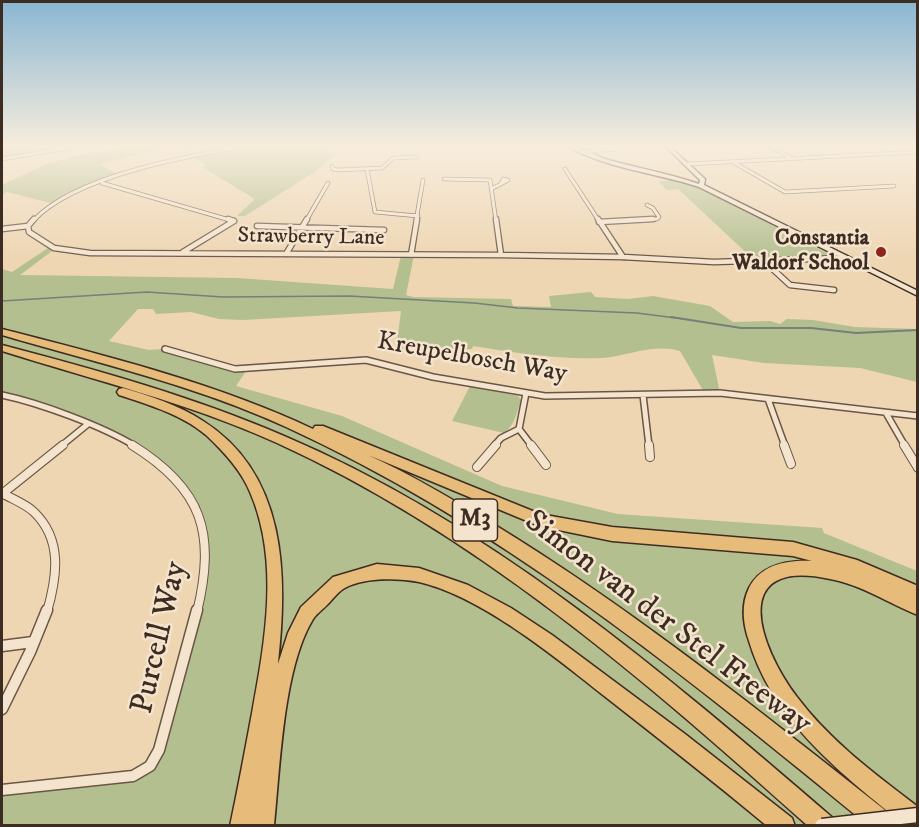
<!DOCTYPE html>
<style>
body{margin:0}
#map{position:relative;width:919px;height:827px;overflow:hidden;background:#eed6b3;font-family:"IM FELL DW Pica",serif}
canvas{display:block}
.frame{position:absolute;inset:0;border:3px solid #3d2c22;pointer-events:none}
</style>
<div id="map">
<canvas width="919" height="827"></canvas>
<div class="frame"></div>
</div>
<script>
const context = document.querySelector('canvas').getContext('2d');
context.lineJoin = 'round';
function paint(path, color) { context.fillStyle = color; context.fill(path, 'evenodd'); }
function trace(path, color, width, dash) { context.strokeStyle = color; context.lineWidth = width; context.lineCap = dash ? 'butt' : 'round'; context.setLineDash(dash || []); context.stroke(path); }
function write(font, color, halo, rows, align = 'center') {
  context.font = font + ' "IM FELL DW Pica",serif'; context.lineWidth = 5; context.setLineDash([]); context.textBaseline = 'middle'; context.strokeStyle = halo; context.fillStyle = color; for (const [text, x, y, turn = 0] of rows) {
    context.save(); context.translate(x, y); context.rotate((+turn || 0) * Math.PI / 180); context.textAlign = isNaN(turn) ? turn : align; if (halo) context.strokeText(text, 0, 0); context.fillText(text, 0, 0); context.restore();
  }
}
paint(new Path2D(`
 M2,145h83l-83,14z
 M138,145h67l-20,4 11,8 63,-12h59l18,9 -20,17 -71,45h-8l18,-17 -53,-32 5,-1 -33,-20 -74,18 20,12 -69,27 -44,-11 -5,3v-10l42,-20 31,-9z
 M676,180l29,11 124,63 -1,1 -75,4 -75,-70 -11,1 -9,-9z
 M51,246l5,2 -36,27 217,3 156,11 8,-33 13,-1 -8,40 7,2 98,2 2,7 38,1 -2,-11 42,-4 4,5 33,2 25,-3 57,10 23,16 37,-1 10,3 7,-5 26,1 42,7 62,2v53l-57,-14 -96,-5 -52,-8 8,38 -16,-1 -24,-41c-26,-8 -52,5 -78,7 -43,2 -86,-5 -129,-12l-1,3 -76,1 5,-39 -158,9 -24,-1 -28,-7 -35,2 -3,-5h-15l-29,32 40,9 16,-1 61,19h22l-12,18 106,30 160,70 116,28 204,14 2,5 93,38v244l-95,11 -820,-1v-35l131,-14 17,-10 51,-171 2,-69 -25,-45 -54,-43 -103,-38 -19,-5v-126l10,3z
 M470,386l48,10 3,4c-4,12 -6,25 -17,33l-52,-12z`), '#b4bf90');
trace(new Path2D(`
 M2,149l48,-4
 M2,301l145,-9 76,5 126,-1 125,7 44,5 119,5 47,6`), '#758078', 1.5);
trace(new Path2D(`
 M671,317l70,11h70l45,5 62,-3`), '#758078', 2);
const streetFar4 = new Path2D(`
 M326,145h12
 M768,145l23,13
 M581,152l35,-3
 M2,159l83,-14
 M733,162l52,30 109,-6
 M687,164l231,-12
 M332,166l1,3 5,1 44,-2 11,-10 24,-1
 M367,169l8,43 43,4
 M565,169l34,52
 M444,179l46,1 6,41
 M503,179l5,1 -7,4z
 M102,183l131,38
 M491,189l10,-5
 M33,221c42,-46 159,-66 220,-76
 M306,221l22,-38
 M416,221l7,-41
 M624,221l33,-2 2,-2 -6,-9 -6,-3`);
const streetFar3 = new Path2D(`
 M228,219l6,2
 M496,219l5,36
 M598,219l25,38
 M599,222l54,-3
 M28,226l1,6 25,16 36,5 411,2 122,2 91,5 132,-4
 M28,226l6,-7
 M257,226l127,4
 M2,229l26,-3
 M183,252l51,-31
 M286,254l21,-35
 M411,255l6,-36
 M764,261l26,24 44,5`);
const streetFar2 = new Path2D(`
 M165,349l70,20 131,-9 67,17 112,19 175,-3 198,23
 M526,393l-7,36 13,17
 M2,395c38,8 100,31 133,51
 M643,395l6,51
 M768,399l17,47
 M886,413l19,33
 M61,446l27,-22
 M494,446l7,-8 18,-9`);
const streetFar1 = new Path2D(`
 M132,445c71,44 84,88 65,167
 M531,445l15,20
 M649,445l1,12
 M784,445l7,19
 M904,445l14,23
 M477,467l19,-22
 M2,493c10,6 24,11 32,19 29,28 23,65 13,100
 M2,494l61,-49`);
const street = new Path2D(`
 M2,646l31,-4
 M2,709l28,-57 17,-42
 M2,790l131,-14 17,-10 9,-16 38,-140`);
const secondary = new Path2D(`
 M566,145c10,-1 28,10 39,14 31,9 63,14 94,25l1,-4 -36,-35h4l37,34 -1,6 214,106v5l-219,-109c-41,-14 -97,-19 -133,-42z`);
const highway = new Path2D(`
 M2,329c105,27 213,54 311,100l2,-3h8l217,88 72,13 181,15 64,18 61,26v29c-30,-12 -56,-30 -88,-36 -103,-22 -71,68 -33,118 33,44 78,77 121,110v19h-12c-63,-51 -133,-104 -157,-185 -6,-17 -8,-37 0,-53 12,-24 38,-28 63,-27l-19,-5 -181,-15 -73,-15 -171,-71c44,20 86,45 127,70 139,85 267,188 395,289l3,8 -2,4h-22c-183,-150 -367,-300 -583,-399 -91,-42 -189,-64 -284,-92z
 M2,345c95,25 192,52 282,91 207,88 380,237 549,382l3,8h-28c-163,-146 -331,-292 -531,-383 -88,-40 -183,-63 -275,-92z
 M123,388c27,8 56,17 80,33 84,53 85,155 75,243l10,-31 13,-26 32,-30 44,-13 42,4 49,17 43,23 41,27 133,99 107,84 3,8h-28c-54,-45 -109,-88 -164,-131 -49,-39 -123,-99 -184,-113 -21,-4 -57,-5 -76,7 -6,4 -11,11 -16,16 -5,5 -12,10 -15,16 -29,49 -32,147 -38,205h-22l1,-8 -1,8h-22c8,-38 15,-75 22,-113 13,-71 28,-152 -2,-221 -9,-22 -27,-41 -44,-57 -25,-21 -57,-30 -87,-40l-2,-3 2,-3z`);
trace(streetFar4, '#695646', 4.5);
trace(streetFar3, '#695646', 7);
trace(streetFar2, '#695646', 8);
trace(streetFar1, '#695646', 10);
trace(street, '#695646', 13);
trace(secondary, '#3d2c22', 3);
trace(highway, '#3d2c22', 3);
trace(streetFar4, '#f4e4ce', 3);
trace(streetFar3, '#f4e4ce', 4.5);
trace(streetFar2, '#f4e4ce', 5);
trace(streetFar1, '#f4e4ce', 8);
trace(street, '#f4e4ce', 10);
paint(secondary, '#f4e4ce');
paint(highway, '#e7bb7a');
const secondaryBridge = new Path2D(`
 M822,826l96,-11`);
trace(secondaryBridge, '#3d2c22', 17, []);
trace(secondaryBridge, '#f4e4ce', 14);
const sky = context.createLinearGradient(0, 0, 0, 261);
sky.addColorStop(0, '#89b6d2');
sky.addColorStop(0.56, '#f7eddd');
sky.addColorStop(1, '#f7eddd00');
context.fillStyle = sky;
context.fillRect(0, 0, 919, 261);
for (const [x, y, r, color] of [
 [881,252,6,"#8f2418"]
]) { const dot = new Path2D(); dot.arc(x, y, r, 0, 2 * Math.PI); context.fillStyle = color; context.fill(dot); trace(dot, '#f4e4ce', 2); }
write('22px', '#3d2c22', '#f4e4ce', [
 ["Strawberry Lane",311,238,1]
]);
write('bold 22px', '#3d2c22', '#f4e4ce', [
 ["Constantia",869,239],
 ["Waldorf School",869,264]
], 'right');
for (const [x, y, w] of [
 [475,520,45]
]) { const box = new Path2D(); box.roundRect(x - w / 2, y - 21, w, 42, 4.5); context.fillStyle = '#f4e4ce'; context.fill(box); trace(box, '#3d2c22', 1.5); }
write('bold 24px', '#3d2c22', null, [
 ["M3",475,520]
]);
write('26px', '#3d2c22', '#f4e4ce', [
 ["Kreupelbosch Way",472,359,10]
]);
write('32px', '#3d2c22', '#f4e4ce', [
 ["Simon van der Stel Freeway",667,624,37],
 ["Purcell Way",161,638,-77]
]);
</script>
